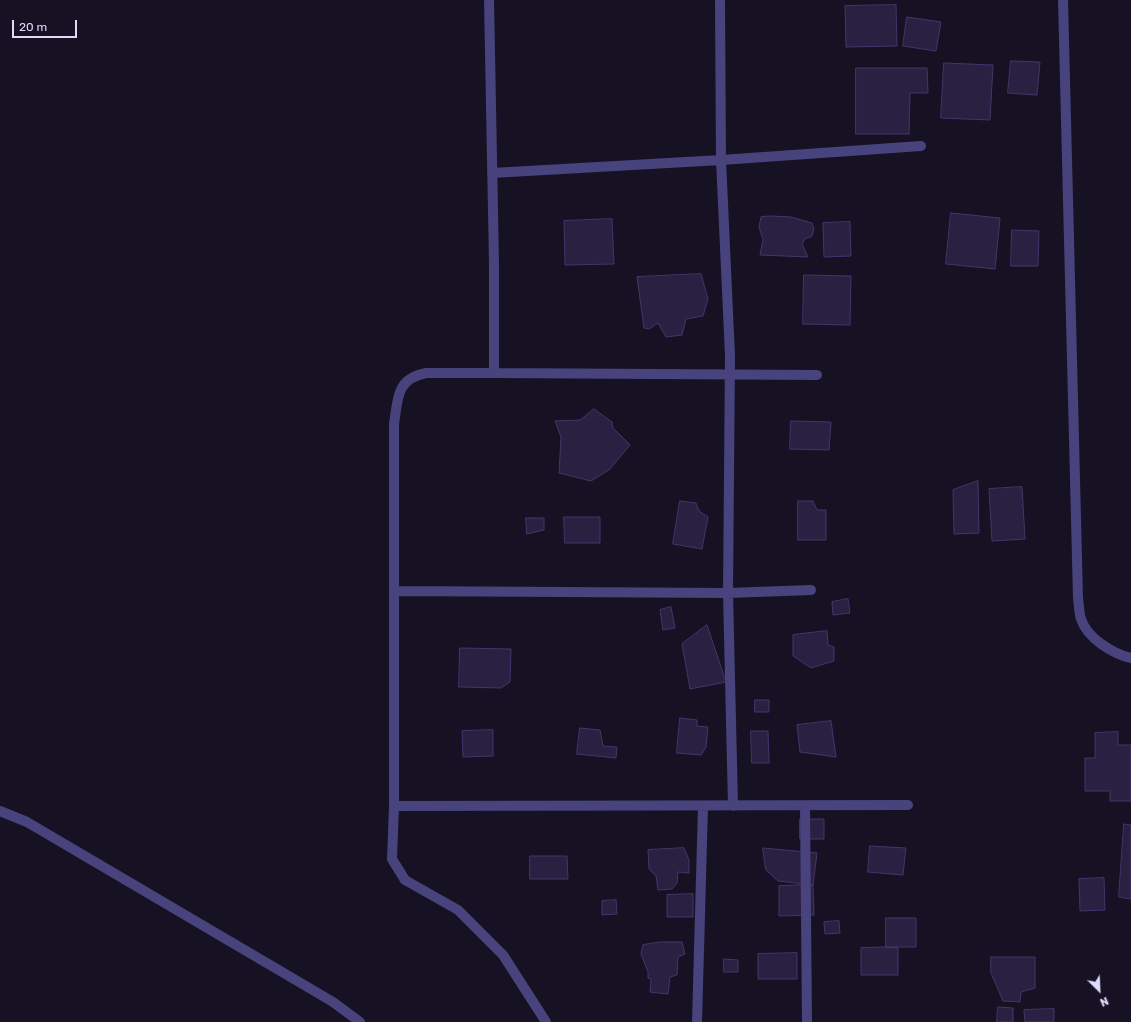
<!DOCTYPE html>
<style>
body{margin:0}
#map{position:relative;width:1131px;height:1022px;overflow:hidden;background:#161224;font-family:Rubik,sans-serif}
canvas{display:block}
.north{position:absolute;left:1079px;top:970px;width:40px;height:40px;-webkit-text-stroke:3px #161224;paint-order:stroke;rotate:156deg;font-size:11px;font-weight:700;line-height:16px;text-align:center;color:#dfdafa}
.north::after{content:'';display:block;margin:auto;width:14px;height:18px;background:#dfdafa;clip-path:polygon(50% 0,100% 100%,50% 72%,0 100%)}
.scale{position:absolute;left:12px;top:20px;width:65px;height:18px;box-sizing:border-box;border:2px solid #dfdafa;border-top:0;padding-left:5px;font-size:12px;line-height:14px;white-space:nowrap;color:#dfdafa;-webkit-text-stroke:3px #161224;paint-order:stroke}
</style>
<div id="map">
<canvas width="1131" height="1022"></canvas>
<div class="north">N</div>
<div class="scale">20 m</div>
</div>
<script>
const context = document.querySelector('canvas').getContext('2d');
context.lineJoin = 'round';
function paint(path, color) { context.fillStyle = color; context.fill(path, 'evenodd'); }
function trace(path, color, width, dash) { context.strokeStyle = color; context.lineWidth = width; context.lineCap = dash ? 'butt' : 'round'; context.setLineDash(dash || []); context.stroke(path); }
const building = new Path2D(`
 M896,5l1,41 -51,1 -1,-41z
 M907,17l34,5 -5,29 -33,-5z
 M1011,61l29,1 -3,33 -29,-2z
 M944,63l49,2 -3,55 -49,-2z
 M856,68h71l1,25h-18l-1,41h-53z
 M951,213l49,5 -5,51 -49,-5z
 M771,216l20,1 21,6 2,6 -2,7 -7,3 -3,5 6,13 -48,-2 3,-15 -4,-13 2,-10z
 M612,219l2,45 -49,1 -1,-44z
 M850,222l1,34 -27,1 -1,-34z
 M1012,230l27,1 -1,35h-27z
 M701,274l7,25 -5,17 -17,3 -4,16 -16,2 -8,-14 -9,6 -5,-1 -7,-51z
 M804,275l47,1 -1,49 -47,-1z
 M594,409l18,13 1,6 17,17 -21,25 -18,11 -32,-8 2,-36 -6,-16 25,-1z
 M791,421l40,1 -2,28 -39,-1z
 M978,481l1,52 -25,1 -1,-44z
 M1022,487l3,52 -33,2 -3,-52z
 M680,501l16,2 3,8 9,6 -6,32 -29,-5z
 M798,501h15l4,9h9v30h-28z
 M564,517h36v26h-35z
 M526,518h18v12l-17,4z
 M848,599l2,14 -17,2 -1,-13z
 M671,607l4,21 -12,2 -3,-20z
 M707,625l19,57 -36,7 -8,-45z
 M827,631l1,14 6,2v14l-23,7 -18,-12v-21z
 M460,648l51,1 -1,33 -9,6 -42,-1z
 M755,700h14v12h-14z
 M680,718l17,2v6l11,1 -2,20 -5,8 -24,-2z
 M831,721l5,36 -36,-5 -3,-27z
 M580,728l20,2 3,16 14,1 -1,11 -39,-4z
 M493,730v26l-30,1 -1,-26z
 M751,731h17l1,32h-17z
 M1118,732v13h13v56h-21v-10h-25v-33h10v-25z
 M800,819h24v20h-24z
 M1124,824l7,1v74l-12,-2z
 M870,846l36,2 -3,27 -35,-3z
 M684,848l5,12v13l-11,-1 -1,11 -5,6 -14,1 -2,-14 -7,-7 -1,-19z
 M763,848l54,5 -4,32 -35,-4 -12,-11z
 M530,856h37l1,23h-38z
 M1104,878l1,32 -25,1 -1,-32z
 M813,885l1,30 -35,1v-30z
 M693,894v23h-26v-22z
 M616,900l1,14 -15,1v-14z
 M886,918h30v29h-30z
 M839,921l1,12 -15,1 -1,-12z
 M660,942h22l3,12 -7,3 -1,18 -7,2 -2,17 -18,-2 1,-13 -3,-1v-6l-7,-18 2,-9z
 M886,947l12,1v27h-37v-27z
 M797,953v26h-39v-25z
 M991,957h44v31l-14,4 -1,10 -17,-1 -12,-28z
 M724,959l14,1v12h-14z
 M998,1007l15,1v14h-16z
 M1054,1009v13h-29l-1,-12z`);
paint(building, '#292042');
trace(building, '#43366b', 1);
trace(new Path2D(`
 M489,0l5,264v109h-68c-30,6 -28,25 -32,51v382l-2,53 13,21 53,30 45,45 43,67
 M720,0l1,160 9,196 -2,237 5,213
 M1063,0l15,598c1,7 1,15 3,21 6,19 32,35 50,39
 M492,173l229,-13 200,-14
 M494,373l323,2
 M394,591l334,2 83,-3
 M394,806l514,-1
 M805,806l2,216
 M0,811l27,11 306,180 27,20
 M697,1022l6,-216`), '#48437c', 10);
</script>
